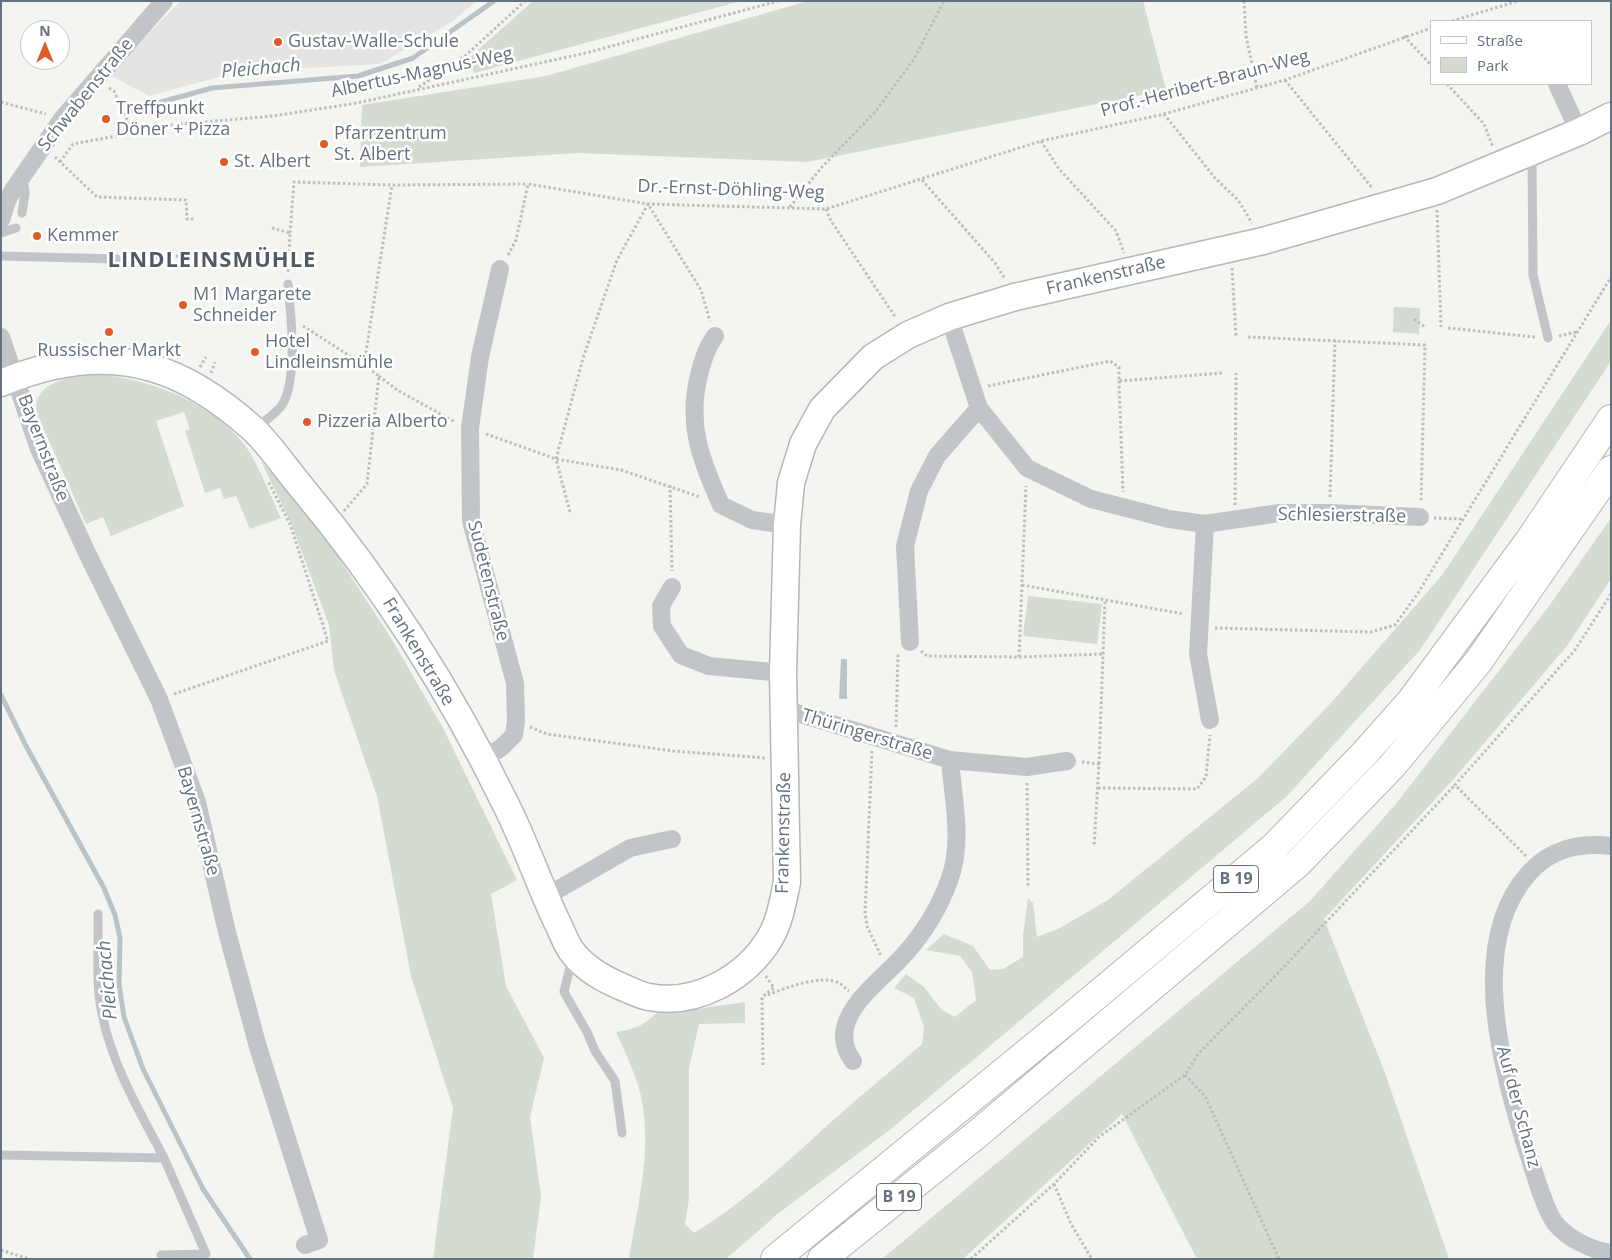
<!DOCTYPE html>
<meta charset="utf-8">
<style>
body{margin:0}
#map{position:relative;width:1612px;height:1260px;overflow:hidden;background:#f4f4f0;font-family:"Open Sans",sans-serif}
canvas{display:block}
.frame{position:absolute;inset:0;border:2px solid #647280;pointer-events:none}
.legend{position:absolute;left:1430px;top:20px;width:162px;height:65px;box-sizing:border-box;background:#fff;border:1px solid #c1c7cc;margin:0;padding:6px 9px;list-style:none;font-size:15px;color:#647280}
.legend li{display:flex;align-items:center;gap:10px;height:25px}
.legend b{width:25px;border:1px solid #c1c7cc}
.north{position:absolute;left:20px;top:20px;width:50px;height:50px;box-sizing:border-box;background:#fff;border:1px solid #c1c7cc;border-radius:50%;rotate:0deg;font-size:14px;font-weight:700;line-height:20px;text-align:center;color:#647280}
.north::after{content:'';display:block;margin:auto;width:18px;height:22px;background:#dd5c27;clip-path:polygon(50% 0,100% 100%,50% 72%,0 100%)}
</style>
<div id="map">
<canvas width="1612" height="1260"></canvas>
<div class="frame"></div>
<ul class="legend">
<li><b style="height:6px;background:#fff"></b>Straße</li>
<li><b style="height:14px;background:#d4dbd1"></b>Park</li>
</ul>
<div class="north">N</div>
</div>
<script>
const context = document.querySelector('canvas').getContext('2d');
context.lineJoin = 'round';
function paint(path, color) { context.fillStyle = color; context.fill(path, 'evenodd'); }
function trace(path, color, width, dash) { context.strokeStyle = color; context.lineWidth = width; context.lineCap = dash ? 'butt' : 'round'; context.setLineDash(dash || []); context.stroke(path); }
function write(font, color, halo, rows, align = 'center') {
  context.font = font + ' "Open Sans",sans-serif'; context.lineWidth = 5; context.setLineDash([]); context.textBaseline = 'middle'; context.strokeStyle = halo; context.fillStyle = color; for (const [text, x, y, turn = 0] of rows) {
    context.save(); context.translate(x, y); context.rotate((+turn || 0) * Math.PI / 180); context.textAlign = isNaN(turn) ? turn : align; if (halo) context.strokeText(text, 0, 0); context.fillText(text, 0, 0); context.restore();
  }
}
paint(new Path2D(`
 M181,1h295l-23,20 -73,43 -143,8 -88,24 -41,-22z`), '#e4e5e3');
paint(new Path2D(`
 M533,1h208l-267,72 -5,-15z
 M808,1h335l23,89 -359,72 -229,-9 -218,14 2,-62 184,-29z
 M1394,307l26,1 -1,26 -26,-2z
 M1611,320v41l-191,289 -134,147 -395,332 -111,83 -54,47h-97c9,-56 26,-119 9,-174 -6,-18 -14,-36 -22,-53 19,-3 30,-7 43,-22h31l55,-8v21l-46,1 -10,44v130l-4,26 9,9c51,-31 92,-70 136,-110 30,-27 61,-52 92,-79l2,-17 -10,-29 -20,-10 12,-14 18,13 18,23 13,7 21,-17 -4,-28 -12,-16 -34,-6 18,-16 29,12 17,24 13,-1 20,-12v-22l5,-37 5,5 4,34 23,-9 48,-28 150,-122 72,-74 113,-130z
 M93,374c53,4 108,24 145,63 17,17 32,58 43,81l-31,11 -14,-33 -12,3 -4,-11 -15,5 -20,-62 5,-2 -6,-17 -28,9 28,85 -73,30 -8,-19 -17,7 -48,-108c-10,-33 33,-40 55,-42z
 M261,461l48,51 82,126 52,90 74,152 -26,14 15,92 38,72 -14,59 11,79 -8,63h-100l20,-151 -42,-132 -34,-180 -43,-126 -5,-45 -38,-102z
 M1611,518v61l-44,67 -116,136 -127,137 61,154 64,186h-252l-75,-145 -159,145h-81l428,-358 85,-96 154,-199z
 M1028,596l74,8 -5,40 -74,-8z`), '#d4dbd1');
paint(new Path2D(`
 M841,659h6v40h-8z`), '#bac4c8');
trace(new Path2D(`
 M132,110l80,-22 146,-12 55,-18 81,-57
 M1,695l25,51 78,142 11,27 5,23 -1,46 5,33 19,52 60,120 47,70`), '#bac4c8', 5);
const secondary = new Path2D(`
 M1,383c48,-20 100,-30 151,-15 36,10 73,36 101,61 18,17 33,40 49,59 81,97 150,206 205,319 19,38 32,77 50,115 5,9 9,23 16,31 14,18 34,28 54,36 7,3 15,7 22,8 47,9 97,-19 121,-59 10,-17 13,-37 17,-56l-4,-209 4,-148 4,-42 12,-39 19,-35 51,-52 35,-22 41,-18 66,-20 248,-56 174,-50 142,-59 32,-16`);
const highway = new Path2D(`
 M775,1259l297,-243 202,-169 90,-93 47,-53 118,-160 82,-122
 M822,1259l154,-124 321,-271 95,-98 86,-104 133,-192`);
trace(secondary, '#b4b8bc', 29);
trace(highway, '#b4b7ba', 30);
trace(new Path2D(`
 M1244,1l2,35 11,52
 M1452,21l66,-20
 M1404,36l27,29
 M1285,80l88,109
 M1447,84l37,40 9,23
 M419,87l46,-31 60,-55
 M109,88l5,3 19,42 36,-8 104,-9 84,-13 229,-50 192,-52
 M1,102l45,12
 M1164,114l51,64 23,22 14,23
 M1041,141l18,28 57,62 8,22
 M55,157l42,40 89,3 1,19h7
 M60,162l13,-18 60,-11
 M922,180l73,83 10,16
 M790,207l31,-39 54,-56 39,-53 30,-58
 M826,209l5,12 65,97
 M1437,210l4,117
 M272,228l18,5 -2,41
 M290,233l4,-51 98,3 136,-1
 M508,255l8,-15 12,-56 120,20 178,5 215,-68 123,-27 121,-34 146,-52
 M151,259l19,-3 24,1
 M1232,268l4,69
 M1414,319l11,8
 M303,326l61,39
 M1448,328l87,9
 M1559,336l18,-4
 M1248,337l177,8 -4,157
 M200,367l6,-10
 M211,373l4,-11
 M379,376l18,14 58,32
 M1119,381l4,111
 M988,386l122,-25 9,6v14l104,-8
 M486,434l70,25 65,11 79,27
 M670,485l2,86
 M1330,497l5,-157
 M1235,505l1,-132
 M344,511l23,-27 12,-108 -15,-11 28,-180
 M570,512l-14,-53 27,-101 34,-98 31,-56 53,86 9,31
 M1434,518l27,1
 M1022,585l162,29
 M1215,628l156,4 24,-7 23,-32 193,-316
 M921,651l6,5 92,1 85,-3
 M1019,657l7,-171
 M174,694l154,-53 -38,-117 -22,-43
 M530,727l17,7 126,17 93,7
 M896,727l2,-73
 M872,751l-7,162 2,13 14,30
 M1082,762l17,2 -5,83
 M1099,764l6,-164
 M1027,783l1,105
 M1098,788l99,1 9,-12 4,-42
 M1526,856l-71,-71 120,-135 36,-56
 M768,995c17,-7 53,-21 71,-12 4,2 7,6 10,8
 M763,1065l-1,-68 12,-9 -9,-13
 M1185,1075l20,21 74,163
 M1054,1184l17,40 21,35
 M1,1250l28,9
 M971,1259l83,-75 45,-47 86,-62 13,-21 82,-83 175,-186`), '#bbbdbf', 3, [2.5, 2.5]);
trace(new Path2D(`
 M1532,154l1,121 15,63
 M22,213l3,-20 -2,-14
 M1,233l15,-5
 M1,256l116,3
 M256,428c8,-7 20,-14 26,-23 16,-25 9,-91 6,-121
 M572,959l-8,33 23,40 8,19 20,30 7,52
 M1,1155l163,3c-24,-46 -52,-93 -62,-144 -7,-34 -3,-67 -4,-100
 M161,1255l45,-1 -42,-96`), '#c2c5c8', 9);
trace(new Path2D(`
 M1557,84l22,48
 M1,220l6,-19 6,-11 49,-71 102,-118
 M715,336c-8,11 -11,21 -15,35 -14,52 0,87 21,134l31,15 35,5
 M1,337l38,112 48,104 72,146 38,103 30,130 31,115 61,193 -14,5
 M979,408l48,60 64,31 78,20 36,5 -7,130 12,66
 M1205,524l74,-11h51l90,4
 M672,587l-11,19 1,20 19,29 28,11 74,7
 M910,642l-5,-96 14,-55 18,-35 42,-48 -30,-91
 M784,709l166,51 77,7 40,-6
 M484,759l18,-12 12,-12 2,-14 -1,-38 -44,-162 -1,-93 10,-71 20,-88
 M1611,846c-31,-4 -61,3 -82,27 -61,68 -29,189 -5,268 7,20 19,66 31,82 13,16 36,27 56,30
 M545,897l85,-49 42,-9
 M853,1061c-31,-41 26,-78 50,-105 21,-23 37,-49 47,-78 13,-36 3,-81 0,-118`), '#c2c5c8', 18);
trace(secondary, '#fff', 26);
trace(highway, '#fff', 28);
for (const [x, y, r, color] of [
 [278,42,5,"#dd5c27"],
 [106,119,5,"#dd5c27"],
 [324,144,5,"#dd5c27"],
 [224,162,5,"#dd5c27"],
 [37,236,5,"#dd5c27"],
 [183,305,5,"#dd5c27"],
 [109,332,5,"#dd5c27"],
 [255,352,5,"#dd5c27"],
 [307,422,5,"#dd5c27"]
]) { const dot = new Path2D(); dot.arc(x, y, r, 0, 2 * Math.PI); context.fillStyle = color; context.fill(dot); trace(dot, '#fff', 2); }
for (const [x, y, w] of [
 [1236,879,45],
 [899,1197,45]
]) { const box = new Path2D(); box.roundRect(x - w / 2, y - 13.5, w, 27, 4); context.fillStyle = '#fff'; context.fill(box); trace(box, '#647280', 1); }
write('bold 16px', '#647280', null, [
 ["B 19",1236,879],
 ["B 19",899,1197]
]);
write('18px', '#647280', '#fff', [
 ["Gustav-Walle-Schule",288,42],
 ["Treffpunkt",116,109],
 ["Döner + Pizza",116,130],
 ["Pfarrzentrum",334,134],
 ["St. Albert",334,155],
 ["St. Albert",234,162],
 ["Kemmer",47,236],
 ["M1 Margarete",193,295],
 ["Schneider",193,316],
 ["Hotel",265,342],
 ["Lindleinsmühle",265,363],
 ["Russischer Markt",109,351,"center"],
 ["Pizzeria Alberto",317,422]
], 'left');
write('18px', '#647280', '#fff', [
 ["Albertus-Magnus-Weg",422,73,-12],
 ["Prof.-Heribert-Braun-Weg",1205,84,-15],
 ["Schwabenstraße",86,95,-51],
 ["Dr.-Ernst-Döhling-Weg",731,190,2],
 ["Frankenstraße",1106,276,-13],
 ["Bayernstraße",43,448,69],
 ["Schlesierstraße",1342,516,1],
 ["Sudetenstraße",488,581,76],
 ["Frankenstraße",418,652,59],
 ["Thüringerstraße",867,735,17],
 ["Bayernstraße",198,821,74],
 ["Frankenstraße",784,833,-89],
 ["Auf der Schanz",1518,1107,75]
]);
write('italic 19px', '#647a85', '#fff', [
 ["Pleichach",261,69,-5],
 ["Pleichach",108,980,-95]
]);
context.letterSpacing = '1px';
write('bold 22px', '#515b66', '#fff', [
 ["LINDLEINSMÜHLE",212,261]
]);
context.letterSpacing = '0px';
</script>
